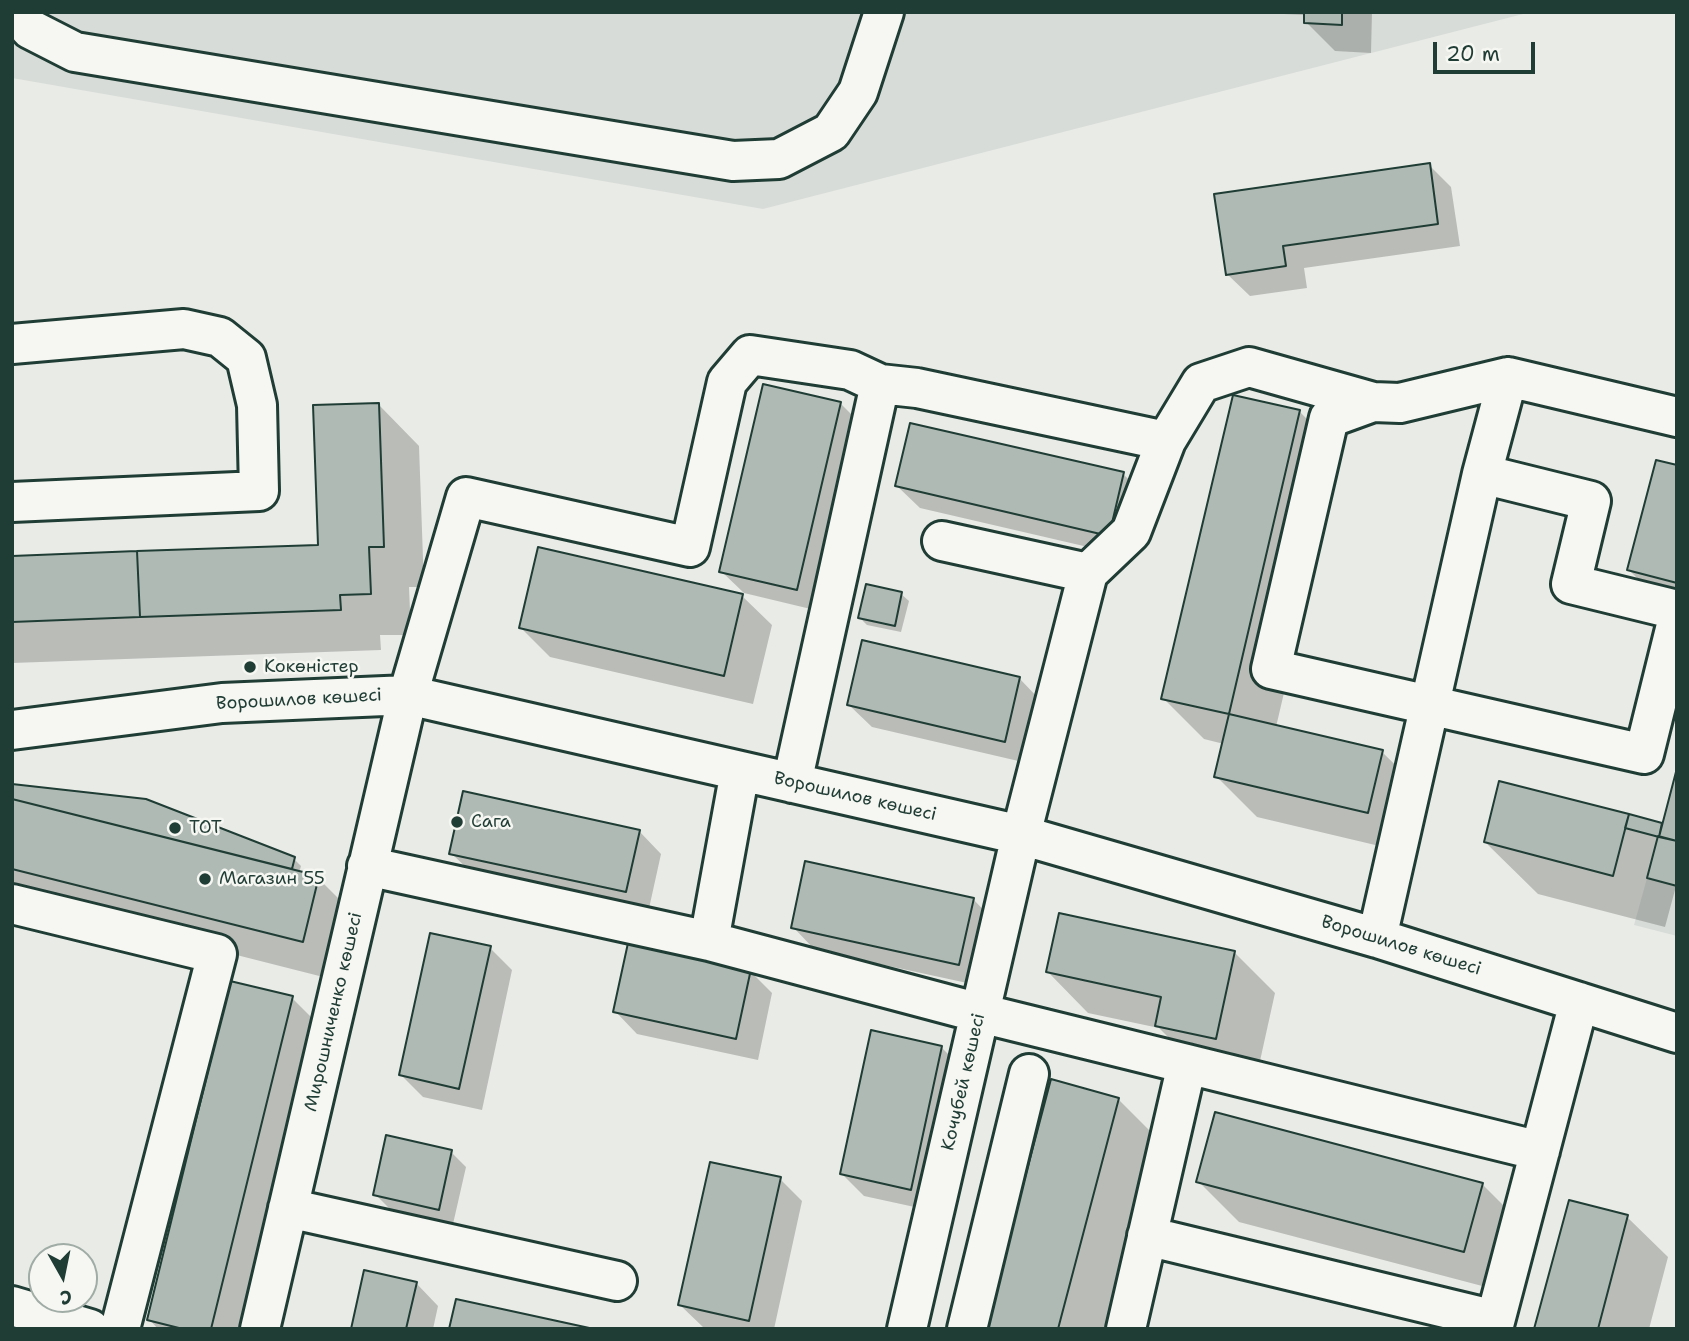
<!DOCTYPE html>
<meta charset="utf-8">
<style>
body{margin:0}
#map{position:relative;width:1689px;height:1341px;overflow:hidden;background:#e9ebe7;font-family:"Shantell Sans",sans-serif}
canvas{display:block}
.frame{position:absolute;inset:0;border:14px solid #1f3d34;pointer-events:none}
.north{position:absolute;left:28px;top:1243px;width:70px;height:70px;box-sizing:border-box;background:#f6f6f2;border:2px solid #a0aca6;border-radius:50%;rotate:171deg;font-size:19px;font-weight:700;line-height:28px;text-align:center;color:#1f3d34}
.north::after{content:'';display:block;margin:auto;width:24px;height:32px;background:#1f3d34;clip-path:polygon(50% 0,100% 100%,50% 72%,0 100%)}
.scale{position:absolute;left:1433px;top:42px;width:102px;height:32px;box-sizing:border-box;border:4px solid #1f3d34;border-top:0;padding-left:9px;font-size:21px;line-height:24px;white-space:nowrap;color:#1f3d34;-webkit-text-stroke:5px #f6f6f2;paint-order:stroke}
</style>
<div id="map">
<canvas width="1689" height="1341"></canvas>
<div class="frame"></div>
<div class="north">С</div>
<div class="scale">20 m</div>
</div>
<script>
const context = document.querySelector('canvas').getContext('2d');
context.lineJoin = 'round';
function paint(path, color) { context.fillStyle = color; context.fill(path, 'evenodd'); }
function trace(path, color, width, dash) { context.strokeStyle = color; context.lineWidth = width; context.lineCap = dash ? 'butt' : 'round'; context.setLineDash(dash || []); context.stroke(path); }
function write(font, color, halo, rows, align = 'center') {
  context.font = font + ' "Shantell Sans",sans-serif'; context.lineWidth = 5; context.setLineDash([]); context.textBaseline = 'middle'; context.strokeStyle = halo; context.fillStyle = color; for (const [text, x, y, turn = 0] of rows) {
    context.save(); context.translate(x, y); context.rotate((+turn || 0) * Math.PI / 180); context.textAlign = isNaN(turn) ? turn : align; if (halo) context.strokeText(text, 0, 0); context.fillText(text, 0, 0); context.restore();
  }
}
paint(new Path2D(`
 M12,12h1519l-768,197 -751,-131z
 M1647,878l30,8v50l-43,-11z`), '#d8dcd8');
paint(new Path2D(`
 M1239,12h133l-1,41 -36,-2 -29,-29v-7z
 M1429,165l22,22 9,59 -156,22 3,20 -57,8 -23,-22z
 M1234,397l66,15 40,41 -64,274 106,25 41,40 -14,61 -152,-36 -41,-41 8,-32 -20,-5 -41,-41z
 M840,403l23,23 -44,185 -75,-18 -23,-22z
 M379,405l40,41 5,141h-15l2,48h-31l1,15 -369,13v-105l308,-11z
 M1677,467v151l-48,-48z
 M1123,474l23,22 -15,61 -211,-49 -23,-22z
 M901,594l8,7 -8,31 -34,-7 -7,-7z
 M742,596l30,29 -19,79 -203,-47 -29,-29z
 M1019,678l22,23 -14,62 -155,-36 -23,-22z
 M1677,775v115h-2l-10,37 -127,-33 -53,-52 16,-59 162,44z
 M12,786l282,73 7,7 -2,7 19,5 41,41 -16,63 -331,-84z
 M639,831l22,23 -13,59 -174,-38 -23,-22z
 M973,899l22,23 -14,64 -166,-36 -22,-23z
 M490,948l22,22 -30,140 -59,-13 -22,-22z
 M1235,953l40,40 -19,86 -59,-13 -38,-38 -71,-15 -40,-41z
 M750,971l22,22 -14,67 -121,-26 -22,-23z
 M292,998l41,41 -71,290h-104l-9,-10z
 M942,1048l22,22 -31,141 -69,-15 -22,-22z
 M1118,1099l41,41 -50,189h-122z
 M451,1152l15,15 -13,57 -63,-15 -15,-15z
 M780,1179l22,22 -28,128 -71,-2 -23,-22z
 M1198,1181l284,3 41,41 -18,67 -266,-70z
 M1627,1217l41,40 -19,72h-113z
 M416,1283l22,23 -5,23h-80z`), '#0003');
const building = new Path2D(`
 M1304,12h38v13l-38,-2z
 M1430,163l8,61 -155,22 3,20 -60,9 -12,-81z
 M763,384l78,18 -44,188 -78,-18z
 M1233,395l67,15 -71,304 -68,-15z
 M379,403l5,144h-15l2,47 -31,1 1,15 -201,7 -3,-66 181,-6 -5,-140z
 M910,423l214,49 -15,64 -214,-50z
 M1656,460l21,5v118l-50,-13z
 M538,547l205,47 -19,82 -205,-48z
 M137,551l3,66 -128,5v-66z
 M866,584l36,8 -7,34 -37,-8z
 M862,640l158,37 -15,65 -158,-37z
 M1229,714l154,36 -15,63 -154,-36z
 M1677,768v73l-18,-4z
 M1499,781l130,33 -16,62 -129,-34z
 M12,784l134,15 149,58 -3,12 -280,-70z
 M463,791l177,39 -14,62 -177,-38z
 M12,799l307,77 -16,66 -291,-73z
 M1629,814l33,9 -3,14 -34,-9z
 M1658,836l19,5v45l-30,-8z
 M805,861l169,37 -15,67 -168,-37z
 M1059,913l176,38 -19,88 -61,-13 6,-29 -115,-25z
 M430,933l61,13 -32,143 -60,-14z
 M628,943l123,26 -15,70 -123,-27z
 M230,981l63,15 -82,333h-28l-36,-9z
 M871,1030l71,16 -31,144 -71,-16z
 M1051,1079l68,19 -61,231h-73z
 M1215,1112l268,71 -19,69 -268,-70z
 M386,1135l66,15 -13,60 -66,-15z
 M710,1162l71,15 -32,144 -71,-16z
 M1569,1200l59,15 -30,114h-64z
 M364,1270l53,12 -11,47h-55z
 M456,1299l138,30h-145z`);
paint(building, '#b0bab5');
trace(building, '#1f3d34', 2);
const minor = new Path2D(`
 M17,12l13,17 45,23 658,109 46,-2 52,-27 27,-40 26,-80
 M12,344l172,-15 36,8 26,21 11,47 2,86 -247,11
 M1677,417l-169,-40 -108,26 -27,-1 -44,16 -58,251 373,85 33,-133
 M1482,474l109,27 -20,83 106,26
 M1088,573l43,-41 35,-91 35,-58 48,-16 124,35
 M12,730l210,-27 186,-8 613,140 356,103 300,95
 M792,783l88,-399
 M367,866l342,75 31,-170
 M12,904l205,50 -97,375
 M1377,938l105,-464 26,-97
 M709,941l271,72 560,138
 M288,1208l329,73
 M1147,1236l348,84
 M12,1306l78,23
 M260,1329l148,-634 58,-198 224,50 37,-165 23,-27 100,15 30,14 37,4 249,53
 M907,1329l114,-494 67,-262 -146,-32
 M967,1329l62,-255
 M1126,1329l61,-265
 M1493,1329l86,-327`);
trace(minor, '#1f3d34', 44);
trace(minor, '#f6f6f2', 38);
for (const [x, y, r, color] of [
 [250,667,7,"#1f3d34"],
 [457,822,7,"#1f3d34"],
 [175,828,7,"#1f3d34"],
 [205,879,7,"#1f3d34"]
]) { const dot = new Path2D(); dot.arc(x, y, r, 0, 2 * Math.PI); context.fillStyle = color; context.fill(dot); trace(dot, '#f6f6f2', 2.5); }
write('18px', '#1f3d34', '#f6f6f2', [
 ["Кокөністер",264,667],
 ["Сага",471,822],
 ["ТОТ",189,828],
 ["Магазин 55",219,879]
], 'left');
write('18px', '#1f3d34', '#f6f6f2', [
 ["Ворошилов көшесі",299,700,-3],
 ["Ворошилов көшесі",855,797,13],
 ["Ворошилов көшесі",1401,946,17],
 ["Мирошниченко көшесі",334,1012,-77],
 ["Кочубей көшесі",964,1082,-77]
]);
</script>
